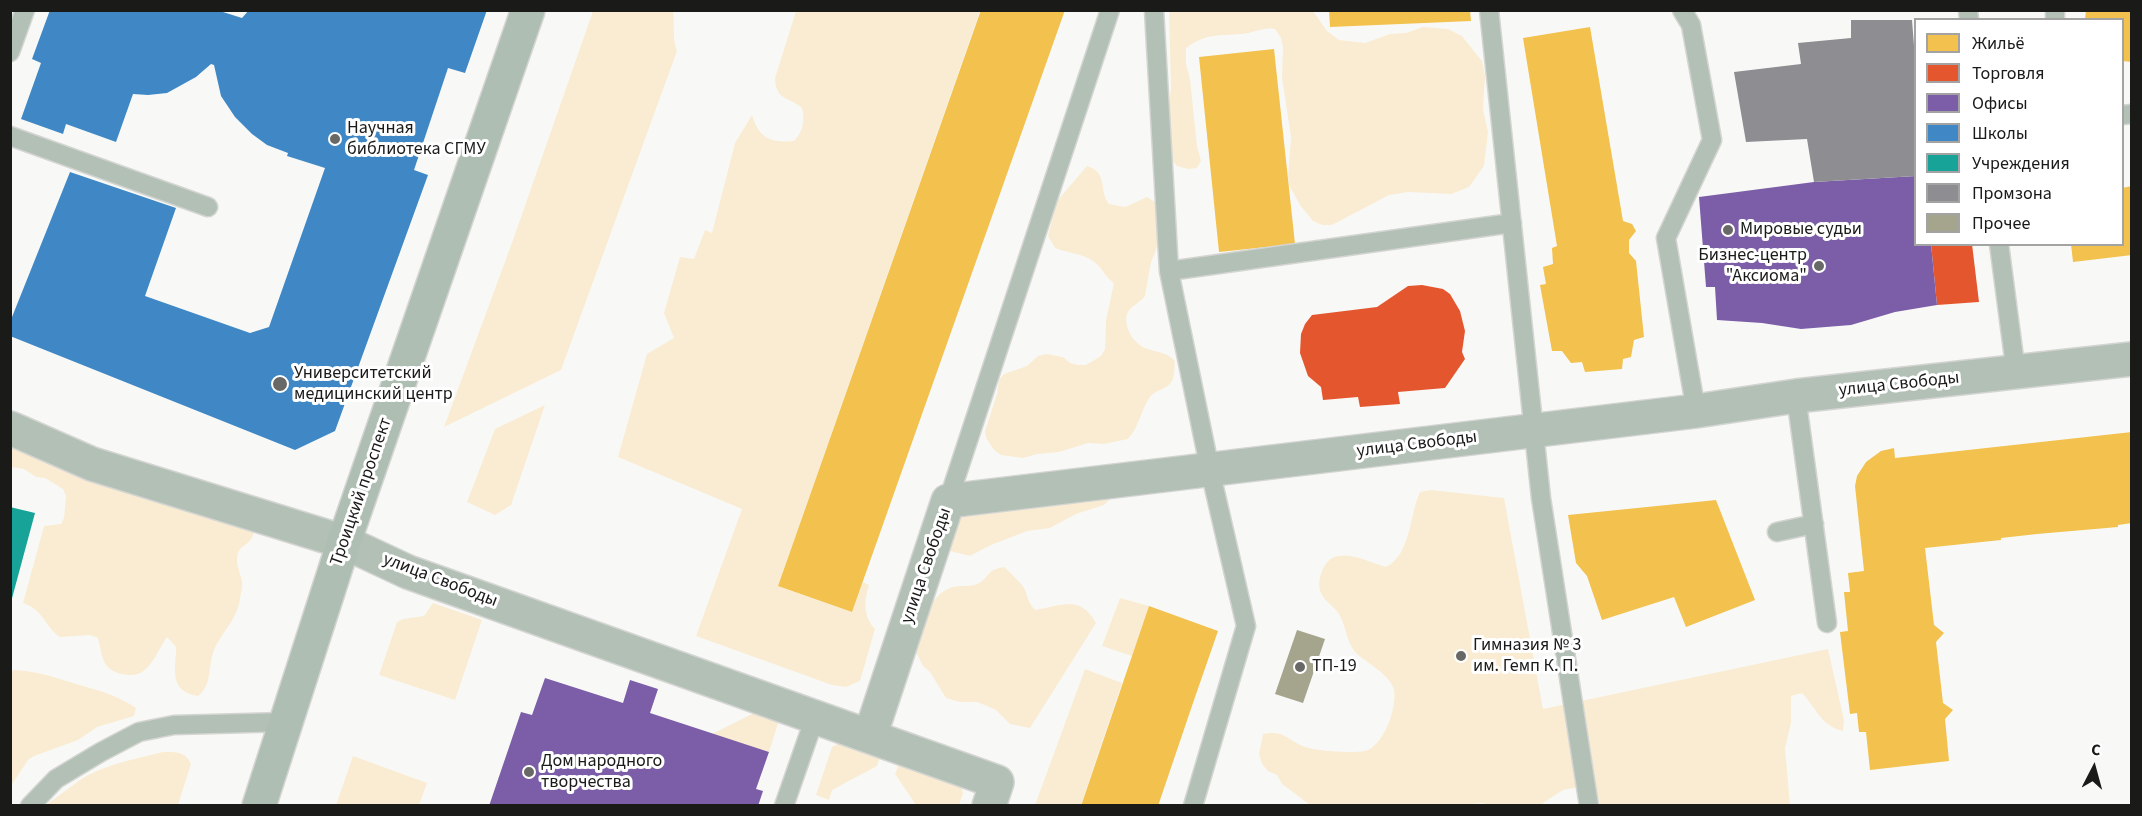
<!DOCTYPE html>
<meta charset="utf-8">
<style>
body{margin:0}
#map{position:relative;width:2142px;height:816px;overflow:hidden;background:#f8f9f7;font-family:"Source Sans 3",sans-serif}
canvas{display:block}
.frame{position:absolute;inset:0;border:12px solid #1a1a19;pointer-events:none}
.legend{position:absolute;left:1914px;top:18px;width:210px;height:228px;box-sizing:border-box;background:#fff;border:2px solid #a3a3a3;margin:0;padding:8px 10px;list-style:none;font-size:18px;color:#1a1a19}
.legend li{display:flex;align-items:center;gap:12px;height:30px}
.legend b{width:30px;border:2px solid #a3a3a3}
.north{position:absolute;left:2064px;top:738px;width:60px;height:60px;-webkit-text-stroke:4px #fff;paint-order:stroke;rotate:6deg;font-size:16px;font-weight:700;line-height:24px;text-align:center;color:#1a1a19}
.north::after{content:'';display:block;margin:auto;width:21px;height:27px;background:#1a1a19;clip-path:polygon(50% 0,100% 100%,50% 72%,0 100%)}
</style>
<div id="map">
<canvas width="2142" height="816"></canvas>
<div class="frame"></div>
<ul class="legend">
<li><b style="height:16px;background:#f2c14e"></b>Жильё</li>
<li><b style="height:16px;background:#e4572e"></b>Торговля</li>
<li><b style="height:16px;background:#7b5ea7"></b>Офисы</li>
<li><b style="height:16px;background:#3f88c5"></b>Школы</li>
<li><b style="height:16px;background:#17a398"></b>Учреждения</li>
<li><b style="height:16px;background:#8d8d92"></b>Промзона</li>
<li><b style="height:16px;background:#a5a48c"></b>Прочее</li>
</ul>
<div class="north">С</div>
</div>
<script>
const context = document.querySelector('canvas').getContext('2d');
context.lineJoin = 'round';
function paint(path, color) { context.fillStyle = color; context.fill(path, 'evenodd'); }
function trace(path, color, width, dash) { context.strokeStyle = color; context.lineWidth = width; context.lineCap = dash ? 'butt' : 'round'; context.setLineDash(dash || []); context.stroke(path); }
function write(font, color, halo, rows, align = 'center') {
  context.font = font + ' "Source Sans 3",sans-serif'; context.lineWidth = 6; context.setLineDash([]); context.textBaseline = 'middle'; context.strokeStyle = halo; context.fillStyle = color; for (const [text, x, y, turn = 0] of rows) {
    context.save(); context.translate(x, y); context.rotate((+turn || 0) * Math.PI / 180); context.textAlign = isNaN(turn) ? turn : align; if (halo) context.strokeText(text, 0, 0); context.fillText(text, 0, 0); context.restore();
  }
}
paint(new Path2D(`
 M593,11h80c2,13 -1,28 4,40l-116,319 -117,57 69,-187z
 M796,11h184l-202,575 74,26 11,-30 6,3c-5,16 -6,31 6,44l-15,52 -14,6 -14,-2 -136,-49 46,-127 -124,-52 29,-103 27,-16 -10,-25 16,-56 14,2 11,-29 7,3 23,-90 17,-28c7,23 18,28 42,26 9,-9 11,-21 8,-33 -14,-12 -26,-7 -27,-30z
 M1169,11h144l14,20 12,9 26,3 25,-9 16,-1 17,-6 25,2 14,7 15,19 5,6 3,15 -2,33 5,23 -4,34 -15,21 -18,7 -43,-2 -19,3 -57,30h-10l-9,-4 -13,-16 -10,-18 -2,-9 3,-41 -9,-59 1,-31 -2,-9 -6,-9c-12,-2 -21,4 -33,5 -24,2 -35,-1 -56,14v16l4,15 7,67 4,15 -4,7 -9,1 -11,-3 -6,-7 -4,-31 4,-41z
 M1087,166c22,7 11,23 22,38l16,3 22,-10 8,5 5,34 -5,17 -4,9 -6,34c-4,6 -14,10 -17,16 -6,13 5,31 17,36 12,5 21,3 30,13 -1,7 0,18 -5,23 -6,6 -15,6 -20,13 -9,13 -11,30 -22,42l-24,5 -16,-1 -29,9 -22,2 -14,4 -22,-3 -7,-5 -8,-12 -1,-7 12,-37 2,-14 5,-6 23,-8 11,-10 8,-2 17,3 7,6 8,2h8l15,-9 4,-7 1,-29 8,-37c-9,-6 -12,-16 -21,-22 -12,-8 -25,-8 -38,-13l-7,-12 9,-35z
 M545,405l-34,100 -16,10 -28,-13 28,-73z
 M11,436l244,91c-3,20 -12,15 -17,26 -3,10 2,19 4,28 1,5 -1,12 -2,18 -3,22 -20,34 -27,54 -5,16 -1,32 -15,43 -30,-5 -22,-26 -22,-49l-9,-10c-8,11 -13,27 -25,35 -5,3 -9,3 -14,3 -26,-3 -25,-16 -30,-37l-8,-3 -30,2c-16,-11 -16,-27 -37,-34l21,-77 17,-2 3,-6 2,-22 -3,-7 -18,-11 -9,-1 -12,-8 -13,-2z
 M1431,490l73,8 39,211 285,-60 16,71 -1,11c-21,-4 -27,-23 -41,-38l-11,3v27l-6,25 5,57h-190l-1,-6 -5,-8 -10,-5 -21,4 -23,15 -45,1 -14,-3 -28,3 -143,-1 -28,-21 -5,-9 -9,-4 -6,-7 -3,-10 4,-20c24,-5 26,9 46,14 10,3 50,6 59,2 17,-8 29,-43 26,-60 -3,-15 -29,-28 -39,-38 -9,-11 -9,-26 -16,-38 -5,-8 -14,-12 -18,-21 -3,-7 -2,-15 1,-22 11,-29 44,-9 64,-4 25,-13 23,-51 34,-75z
 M1105,492l5,7 -6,6 -28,9 -26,14 -23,3 -36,14 -21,11 -20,-5 -2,-8 12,-28z
 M1004,567c5,4 17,16 20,21 5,10 2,11 11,22 26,-4 45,-16 61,13l-66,105 -20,-4 -14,-14 -9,-4 -10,-4h-17l-14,-4 -16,-26 -7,-6 -9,-18c8,-21 14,-54 39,-61 8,-2 17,0 24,-3 13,-6 8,-14 27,-17z
 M1120,598l29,8 -17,50 -30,-10z
 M433,603l49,17 -27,80 -76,-25 18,-53 6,-3 21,-3z
 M1085,669l37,14 -41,122h-46z
 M14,670c26,1 45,9 69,16 19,5 37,11 53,22l-2,8 -37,11 -19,13 -44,16 -6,4 -17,26 -1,-113z
 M756,712l23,8 -10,32 -57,-18z
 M843,741l37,16 -3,9 -45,24 -3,10 -13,-5 16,-48z
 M163,752c12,0 23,-1 28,12l-13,41h-132c10,-7 20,-15 30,-22 24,-18 59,-24 87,-31z
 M353,756l74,27 -8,22h-83z
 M899,764l60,15 4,14 -4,12h-43l-21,-31z`), '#faecd2');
paint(new Path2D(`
 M981,10h84l-213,602 -74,-26z
 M1329,10h141l1,11 -141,6z
 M2086,10h46v52l-10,-1v-41h-37z
 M1590,27l33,194 9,3 4,7 -7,9v13l7,8 8,76 -10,3 -3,17 -8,2 -1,10 -37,3 -3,-10 -11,1 -9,-12h-10l-12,-66 6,-1 -3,-17 10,-3 -1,-16 5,-2 -34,-208z
 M1274,49l21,195 -76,8 -20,-195z
 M2132,186v69l-59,7 -2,-18h51v-56z
 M2132,432v91l-14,2v2l-81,7 -36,4v2l-76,8 9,77 10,8 -8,9 7,61 10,7 -8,9 4,42 -79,9 -4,-38h-7l-2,-19 -7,1 -10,-82 8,-1 -4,-39h6l-2,-19 16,-2 -9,-85 2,-10 9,-14 15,-11 13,-3 1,10z
 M1716,500l39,100 -69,27 -12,-30 -72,23 -15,-44 -11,-13 -8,-48z
 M1149,606l69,25 -24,69 -36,106h-77z`), '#f2c14e');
paint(new Path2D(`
 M1931,244h41l7,58 -42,3z
 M1422,285l21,4 7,5 10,17 5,20 -3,21 3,7 -20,29 -47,4 2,12 -40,3 -2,-10 -35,3 -2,-13 -13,-11 -8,-23 1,-19 4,-10 7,-9 65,-8 31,-21z`), '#e4572e');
paint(new Path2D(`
 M1916,176v68h15l6,61 -42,7 -44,13 -50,4 -39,-6 -45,-3 -2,-33h-9l-7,-90 115,-15z
 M545,678l78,25 7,-23 28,9 -8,24 119,39 -13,37 7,2 -5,15h-269l32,-94 11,3z`), '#7b5ea7');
paint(new Path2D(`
 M50,10h173v2l19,6 7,-8h238l-22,63 -17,-5 -34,102 14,5 -93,256 -40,19 -285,-114v-14l60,-150 106,36 -31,88 105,37 19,-6 56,-159 -38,-12 1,-3 -21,-8 -15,-11 -17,-17 -14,-21 -7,-31 -3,-1 -15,13 -29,16 -19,2 -15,-1 -17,48 -50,-18 -3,10 -42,-15 20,-56 -9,-4z`), '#3f88c5');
paint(new Path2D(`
 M10,507l25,6 -24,89h-1z`), '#17a398');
paint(new Path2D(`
 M1851,20h61l4,51v105l-102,6 -7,-43 -61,3 -12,-70 67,-8 -3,-21 53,-5z`), '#8d8d92');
paint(new Path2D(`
 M1297,630l28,9 -22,64 -28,-9z`), '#a5a48c');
const lane = new Path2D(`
 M1154,10l15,261 41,199 36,156 -53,180
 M1489,10l52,488 48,308
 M1682,10l9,15 21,115 -46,98 30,173
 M1968,10l1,10
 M2055,20v-10
 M10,52l15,-42
 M2122,115l10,-1
 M10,136l198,71
 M1999,244l17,129
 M1169,271l343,-48
 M1796,396l31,227
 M948,501l162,-491
 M1777,532l37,-8
 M30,806l26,-27 45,-27 38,-20 35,-7 112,-3
 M784,806l31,-89`);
const street = new Path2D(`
 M10,428l82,36 252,78 64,30 589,210 -8,24
 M870,736l78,-235 748,-90 100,-15 336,-37`);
const secondary = new Path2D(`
 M259,806l85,-264 184,-532`);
trace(lane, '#d4d5d3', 21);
trace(street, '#d4d5d3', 36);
trace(secondary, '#d4d5d3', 36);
trace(lane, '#b2c0b5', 18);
trace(street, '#b2c0b5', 33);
trace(secondary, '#afbeb3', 33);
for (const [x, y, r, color] of [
 [335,139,6,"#686867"],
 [1728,230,6,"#686867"],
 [1819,266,6,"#686867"],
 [280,384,8,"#686867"],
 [1461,656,6,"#686867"],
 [1300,667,6,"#686867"],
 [529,772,6,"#686867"]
]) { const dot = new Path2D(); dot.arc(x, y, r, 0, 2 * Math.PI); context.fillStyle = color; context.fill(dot); trace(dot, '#fff', 2); }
write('18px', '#1a1a19', '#fff', [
 ["Научная",347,129],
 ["библиотека СГМУ",347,150],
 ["Мировые судьи",1740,230],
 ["Бизнес-центр",1807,256,"right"],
 ["\"Аксиома\"",1807,277,"right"],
 ["Университетский",294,374],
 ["медицинский центр",294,395],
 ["Гимназия № 3",1473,646],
 ["им. Гемп К. П.",1473,667],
 ["ТП-19",1312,667],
 ["Дом народного",541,762],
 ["творчества",541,783]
], 'left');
write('18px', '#1a1a19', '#fff', [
 ["улица Свободы",1899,385,-6],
 ["улица Свободы",1417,445,-7],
 ["Троицкий проспект",362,492,-71],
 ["улица Свободы",927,566,-71],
 ["улица Свободы",440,581,21]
]);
</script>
